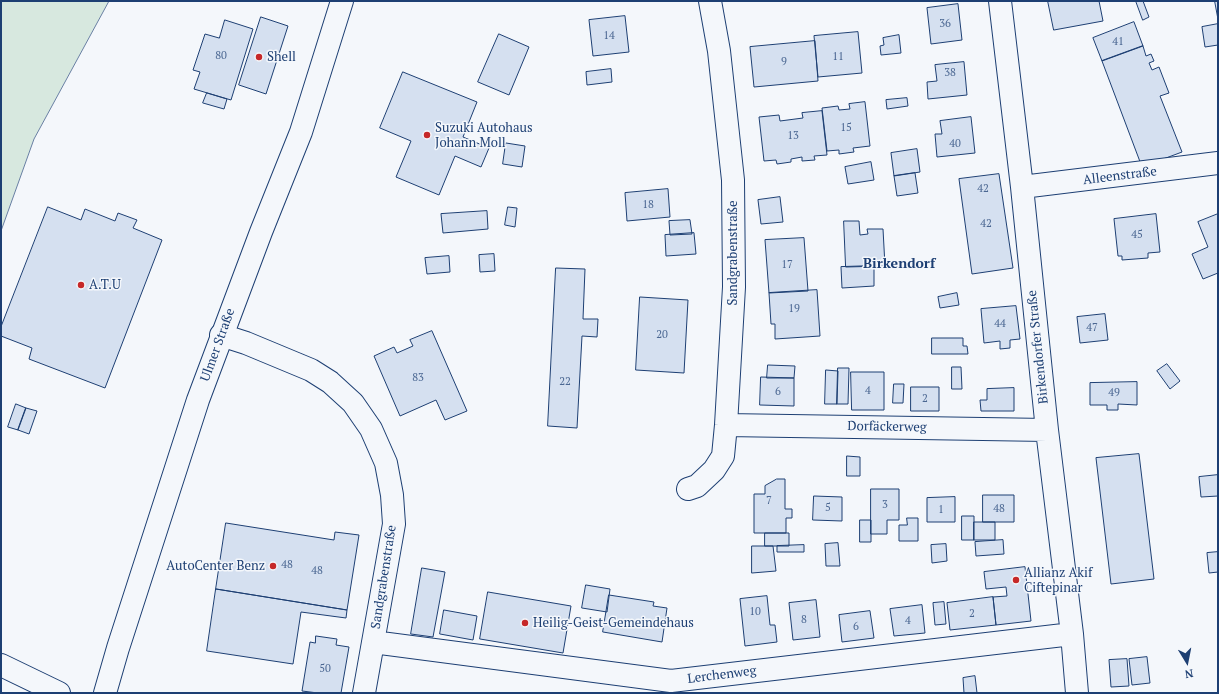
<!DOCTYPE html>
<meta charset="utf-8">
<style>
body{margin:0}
#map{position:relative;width:1219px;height:694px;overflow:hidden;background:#f4f7fb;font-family:"PT Serif",serif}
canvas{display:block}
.frame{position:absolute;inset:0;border:2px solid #1d3f73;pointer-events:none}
.north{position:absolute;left:1167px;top:642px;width:40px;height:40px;-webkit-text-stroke:3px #f4f7fb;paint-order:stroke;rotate:170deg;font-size:11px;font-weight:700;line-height:16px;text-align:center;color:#1d3f73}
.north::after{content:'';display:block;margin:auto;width:14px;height:18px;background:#1d3f73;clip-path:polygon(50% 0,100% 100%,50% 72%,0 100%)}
</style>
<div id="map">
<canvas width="1219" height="694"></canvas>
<div class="frame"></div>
<div class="north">N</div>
</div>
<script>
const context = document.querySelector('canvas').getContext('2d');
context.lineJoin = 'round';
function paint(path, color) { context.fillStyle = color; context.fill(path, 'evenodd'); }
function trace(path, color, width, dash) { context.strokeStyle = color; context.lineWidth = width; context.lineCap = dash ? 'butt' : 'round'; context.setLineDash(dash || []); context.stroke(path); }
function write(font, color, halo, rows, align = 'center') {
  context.font = font + ' "PT Serif",serif'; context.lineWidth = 3; context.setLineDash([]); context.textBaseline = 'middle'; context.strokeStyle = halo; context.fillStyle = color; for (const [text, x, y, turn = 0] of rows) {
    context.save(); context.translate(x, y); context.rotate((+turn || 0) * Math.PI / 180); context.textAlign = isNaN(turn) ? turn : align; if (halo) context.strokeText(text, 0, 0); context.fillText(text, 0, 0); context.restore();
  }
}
const green = new Path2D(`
 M1,1h108l-75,138 -33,92z`);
paint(green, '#d7e8df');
trace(green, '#687fa3', 1);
const building = new Path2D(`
 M1048,1h51l4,20 -49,9z
 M1136,1h7l6,16 -6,3z
 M1215,1h3v18z
 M958,4l4,36 -31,4 -4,-36z
 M625,16l4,36 -36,4 -4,-36z
 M261,17l27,9 -22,68 -27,-9z
 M225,20l28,9 -22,71 -37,-11 6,-17 -7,-2 12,-36 14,4z
 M1134,22l9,24 -41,15 -9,-23z
 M1218,24v21l-13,2 -3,-20z
 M858,32l4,41 -44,4 -4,-41z
 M499,34l30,13 -20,48 -31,-13z
 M899,35l2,18 -20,2 -1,-9 4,-1 -1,-7z
 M815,41l3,40 -64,6 -4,-40z
 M1143,46l3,10 5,-2 3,7 -5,2 3,7 7,-3 10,26 -9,3 22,56 -40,15 -40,-106z
 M964,62l3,33 -39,4 -1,-17 10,-1 -2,-16z
 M611,69l1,13 -25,3 -1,-13z
 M403,72l74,30 -14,35 26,11 -8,19 -26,-11 -16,39 -43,-18 15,-36 -31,-13z
 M207,93l20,6 -3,10 -21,-6z
 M907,98l1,8 -21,3 -1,-9z
 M865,102l5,44 -17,2 1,4 -15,2v-4l-12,1 -5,-43 16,-2 1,4 11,-1 -1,-5z
 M822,111l5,44 -13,1 1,4 -13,1v-4l-11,2v3l-14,2 -1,-4 -12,1 -5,-44 20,-2 1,6 23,-3 -1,-5z
 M971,117l4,36 -38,4 -2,-23h7l-2,-13z
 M506,143l19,3 -3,21 -19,-3z
 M917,149l3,23 -26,4 -3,-23z
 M871,162l3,18 -26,4 -3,-17z
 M915,173l3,20 -21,3 -3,-20z
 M999,174l14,94 -41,6 -13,-95z
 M668,189l2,28 -43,4 -2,-28z
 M780,197l3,25 -22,2 -3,-24z
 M48,207l33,13 4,-11 30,12 3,-8 19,7 -4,8 29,12 -57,148 -76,-29 3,-11 -31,-12v-9z
 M508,207l9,1 -2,19 -10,-2z
 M487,211l1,18 -45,4 -2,-19z
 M1156,214l4,38 -12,1v5l-26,2v-4h-4l-4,-37z
 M1218,214v59l-15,6 -11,-25 16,-7 -10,-25z
 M690,220l2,14 -22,1 -1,-14z
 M844,221h15l1,14 8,-1 -1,-5h16l2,37 -39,1z
 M694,233l2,21 -30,2 -1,-21z
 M804,238l4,53 -39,2 -4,-53z
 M494,254l1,17 -15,1 -1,-17z
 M449,256l1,16 -23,2 -2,-16z
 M874,266v20l-32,2 -1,-21z
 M556,268l29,1 -2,50h15l-1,18 -15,-1 -5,92 -29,-2z
 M817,290l3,46 -45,3v-15h-4l-2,-31z
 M957,293l2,12 -19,3 -2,-11z
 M640,297l48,3 -4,73 -48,-3z
 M1016,306l4,33 -10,1v8l-10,1v-8l-16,2 -3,-34z
 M1105,314l3,26 -28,3 -3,-26z
 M432,331l35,80 -22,9 -9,-20 -36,16 -26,-60 20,-9 3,6 16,-7 -3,-6z
 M932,338h31v8h4l1,8h-36z
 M1167,364l13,17 -10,8 -13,-18z
 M768,365l27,1 -1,12h-27z
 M952,367h9l1,22h-10z
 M838,368h11l-1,36h-11z
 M826,370l12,1 -1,33h-12z
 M851,372h33v38h-32z
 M761,377l33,1v28l-34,-1z
 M1137,382v23l-19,-1v6h-11v-5h-17v-22z
 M894,384h10l-1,19h-10z
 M911,387h28v24h-28z
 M1014,388v23h-33l-1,-11h7v-11z
 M16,404l10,4 -8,22 -10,-3z
 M26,408l11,3 -8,23 -11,-4z
 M1139,454l15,125 -43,5 -15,-126z
 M847,456l13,1v19h-13z
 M1218,475v21l-17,1 -2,-20z
 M777,479h8v30h7v9h-6v15h-32v-39h11v-8z
 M871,489h28v31h-12v14h-16z
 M983,495h31v27h-31z
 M814,496l28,1v24l-29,-1z
 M955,497v25h-28v-24z
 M962,516h12v24h-12z
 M907,518h11v23h-19v-16h8z
 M860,520h11v22h-11z
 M974,522h21v18h-21z
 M226,523l108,17 1,-8 24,3 -12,75 -131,-21z
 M765,533h24v13h-24z
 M1003,540l1,14 -28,2 -1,-14z
 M838,543l2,23h-14l-1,-22z
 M946,544l1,17 -15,2 -1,-18z
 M804,545v7h-27v-6z
 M752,546h21l3,25 -24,2z
 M1218,552v20l-9,1 -2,-20z
 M1025,567l6,54 -35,4 -3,-28 14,-1 -1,-9 -20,2 -2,-17z
 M422,568l23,4 -12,65 -22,-3z
 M586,585l24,4 -3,23 -25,-4z
 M216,589l131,21 -1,8 -45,-6 -8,52 -86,-13z
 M488,592l83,14 -8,47 -83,-14z
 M609,595l45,7 -1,4 14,2 -5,34 -59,-10z
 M767,596l3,29h5l2,17 -32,4 -5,-47z
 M993,597l3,28 -46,5 -3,-27z
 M816,600l4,37 -27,3 -4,-37z
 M944,602l2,22 -11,1 -2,-22z
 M922,605l3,28 -31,3 -4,-27z
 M444,610l33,6 -4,24 -33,-6z
 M870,611l4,27 -32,4 -3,-27z
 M316,636l21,3 -1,6 13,2 -8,46h-23l-16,-2 8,-49 5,1z
 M1147,657l3,26 -18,2 -3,-26z
 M1127,659l2,27 -18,1 -2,-27z
 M975,676l2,17h-13l-1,-15z`);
paint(building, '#d5e0f0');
trace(building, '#1d3f73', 1);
const minor = new Path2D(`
 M1000,1l22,186 25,243 25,204 5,59
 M1022,187l196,-24
 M221,335l25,8 65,27 19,12 23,21 18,26 15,34 6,32 2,29 -30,169
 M726,425l321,5
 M688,489l9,-3 17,-16 9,-14 3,-31 8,-138 -1,-107 -14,-129 -9,-50
 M373,642l298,39 401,-47
 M1,665l58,28`);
const major = new Path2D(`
 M105,693l13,-45 80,-248 63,-168 40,-100 41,-131`);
trace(minor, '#1d3f73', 24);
trace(major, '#1d3f73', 24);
trace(minor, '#f4f7fb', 22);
trace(major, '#f4f7fb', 22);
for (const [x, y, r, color] of [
 [259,57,4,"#c62828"],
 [427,135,4,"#c62828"],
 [81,285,4,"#c62828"],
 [273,566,4,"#c62828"],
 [1016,580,4,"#c62828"],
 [525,623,4,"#c62828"]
]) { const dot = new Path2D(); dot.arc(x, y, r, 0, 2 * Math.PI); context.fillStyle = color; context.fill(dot); trace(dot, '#f4f7fb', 1.5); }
write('11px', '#4b6792', null, [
 ["36",945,24],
 ["14",609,36],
 ["41",1118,42],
 ["80",221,56],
 ["11",838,57],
 ["9",784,62],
 ["38",950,73],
 ["15",846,128],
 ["13",793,136],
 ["40",955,144],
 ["42",983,189],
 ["18",648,205],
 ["42",986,224],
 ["45",1137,235],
 ["17",787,265],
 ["19",794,309],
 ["44",1000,324],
 ["47",1092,328],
 ["20",662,335],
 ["83",418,378],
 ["22",565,382],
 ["4",868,391],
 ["6",778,392],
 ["49",1114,393],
 ["2",925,399],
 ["7",769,501],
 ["3",885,505],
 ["5",828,508],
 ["48",999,509],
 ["1",941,510],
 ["48",287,565],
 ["48",317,571],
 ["10",755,612],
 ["2",972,614],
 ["8",804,620],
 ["4",908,621],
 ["6",856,627],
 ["50",325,669]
]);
write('13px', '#1d3f73', '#f4f7fb', [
 ["Shell",267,57],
 ["Suzuki Autohaus",435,128],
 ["Johann Moll",435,143],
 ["A.T.U",89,285],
 ["AutoCenter Benz",265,566,"right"],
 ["Allianz Akif",1024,573],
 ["Ciftepinar",1024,588],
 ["Heilig-Geist-Gemeindehaus",533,623]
], 'left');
write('13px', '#1d3f73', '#f4f7fb', [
 ["Alleenstraße",1120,176,-7],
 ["Sandgrabenstraße",733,253,-90],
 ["Ulmer Straße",218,345,-70],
 ["Birkendorfer Straße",1038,347,-96],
 ["Dorfäckerweg",887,427,1],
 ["Sandgrabenstraße",384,577,-81],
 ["Lerchenweg",722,675,-7]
]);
write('bold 14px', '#1d3f73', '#f4f7fb', [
 ["Birkendorf",899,264]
]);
</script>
